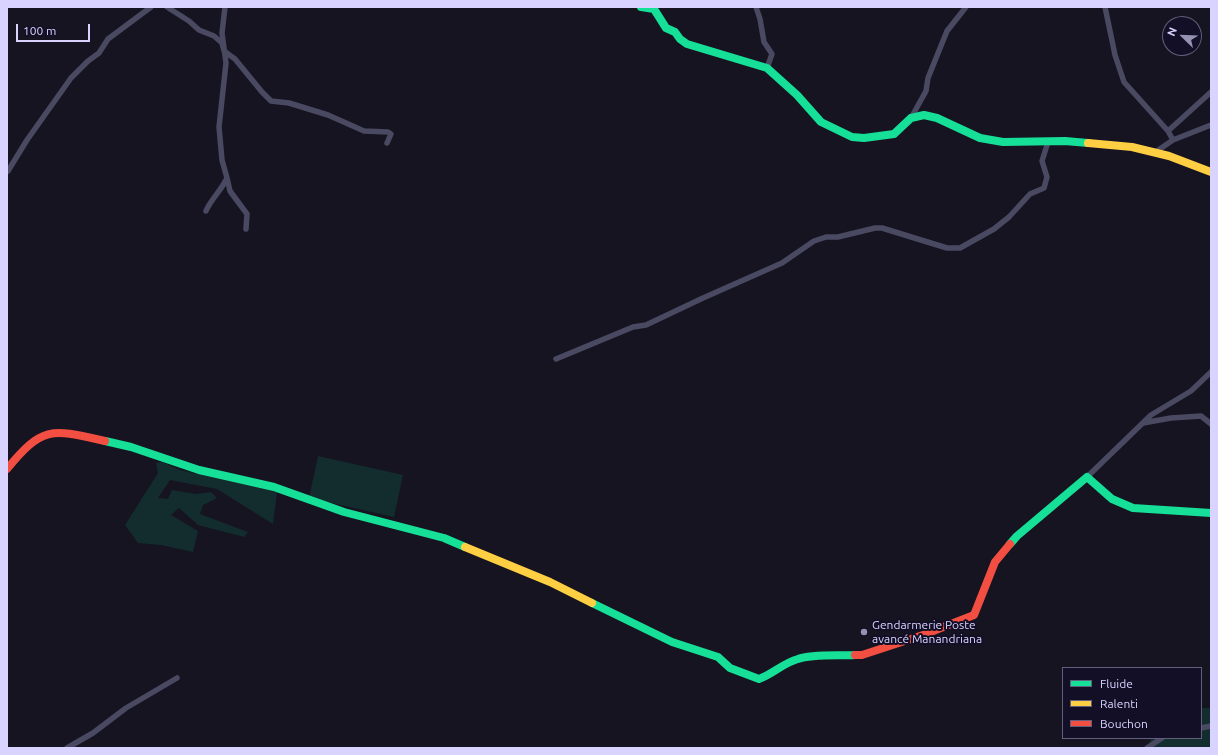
<!DOCTYPE html>
<meta charset="utf-8">
<style>
body{margin:0}
#map{position:relative;width:1218px;height:755px;overflow:hidden;background:#161421;font-family:Ubuntu,sans-serif}
canvas{display:block}
.frame{position:absolute;inset:0;border:8px solid #d9d4ff;pointer-events:none}
.legend{position:absolute;left:1062px;top:667px;width:140px;height:72px;box-sizing:border-box;background:#130f26;border:1px solid #625e7d;margin:0;padding:5px 7px;list-style:none;font-size:12px;color:#d9d4ff}
.legend li{display:flex;align-items:center;gap:8px;height:20px}
.legend b{width:20px;border:1px solid #625e7d}
.north{position:absolute;left:1162px;top:16px;width:40px;height:40px;box-sizing:border-box;background:#130f26;border:1px solid #625e7d;border-radius:50%;rotate:293deg;font-size:11px;font-weight:700;line-height:16px;text-align:center;color:#d9d4ff}
.north::after{content:'';display:block;margin:auto;width:14px;height:18px;background:#9591b1;clip-path:polygon(50% 0,100% 100%,50% 72%,0 100%)}
.scale{position:absolute;left:16px;top:24px;width:74px;height:18px;box-sizing:border-box;border:2px solid #d9d4ff;border-top:0;padding-left:5px;font-size:12px;line-height:14px;white-space:nowrap;color:#d9d4ff;-webkit-text-stroke:3px #130f26;paint-order:stroke}
</style>
<div id="map">
<canvas width="1218" height="755"></canvas>
<div class="frame"></div>
<ul class="legend">
<li><b style="height:5px;background:#16e098"></b>Fluide</li>
<li><b style="height:5px;background:#ffcf43"></b>Ralenti</li>
<li><b style="height:5px;background:#f24e42"></b>Bouchon</li>
</ul>
<div class="north">N</div>
<div class="scale">100 m</div>
</div>
<script>
const context = document.querySelector('canvas').getContext('2d');
context.lineJoin = 'round';
function paint(path, color) { context.fillStyle = color; context.fill(path, 'evenodd'); }
function trace(path, color, width, dash) { context.strokeStyle = color; context.lineWidth = width; context.lineCap = dash ? 'butt' : 'round'; context.setLineDash(dash || []); context.stroke(path); }
function write(font, color, halo, rows, align = 'center') {
  context.font = font + ' Ubuntu,sans-serif'; context.lineWidth = 4; context.setLineDash([]); context.textBaseline = 'middle'; context.strokeStyle = halo; context.fillStyle = color; for (const [text, x, y, turn = 0] of rows) {
    context.save(); context.translate(x, y); context.rotate((+turn || 0) * Math.PI / 180); context.textAlign = isNaN(turn) ? turn : align; if (halo) context.strokeText(text, 0, 0); context.fillText(text, 0, 0); context.restore();
  }
}
paint(new Path2D(`
 M318,456l85,19 -9,42 -85,-19z
 M162,462l18,8 97,22 -4,32 -56,-35 -47,-9 -12,18 10,1 4,-9 24,4 15,-2 6,6 -14,7 -3,9 48,18 -4,5 -46,-12 -19,-17 -8,7 27,16 -5,21 -32,-7 -23,-2 -13,-18 33,-52 -2,-10z
 M1201,708h10v40h-63l3,-10h50z`), '#132c2d');
trace(new Path2D(`
 M167,7l22,14 10,9 15,6 8,7 2,8 11,8 27,33 9,9 18,2 39,12 36,16 24,1 3,2 -4,9
 M756,7l4,12 4,23 8,12 -5,14
 M1105,7l10,48 9,27 44,49 5,9 -19,13
 M911,118l15,-27 2,-13 19,-47 19,-24
 M1168,131l43,-39
 M1173,140l38,-15
 M8,171l19,-31 44,-62 17,-17 11,-8 9,-14 43,-32
 M227,178l3,13 17,23 -1,15
 M206,211c5,-12 15,-20 21,-33l-5,-18 -3,-33 7,-64 -4,-30 3,-26
 M556,359l77,-32 13,-2 57,-27 79,-35 32,-22 12,-4h12l37,-9h7l65,20h13l34,-19 15,-12 21,-23 14,-6 3,-11 -5,-16 6,-19
 M1143,423l28,-5 30,-2 10,8
 M1087,477l64,-62 40,-24 20,-19
 M1201,728l10,-2
 M67,748l26,-15 33,-25 51,-30
 M1147,748l15,-10`), '#4a4962', 5.5);
trace(new Path2D(`
 M641,7l13,2 12,19 9,4 5,7 7,5 80,24 30,27 24,27 31,15 12,1 30,-4 17,-16 13,-3 13,3 43,20 23,4 62,-1 23,2
 M105,441l26,6 68,23 75,17 70,25 100,26 21,9
 M1010,544l7,-8 70,-59 25,22 21,9 78,5
 M592,603l80,39 46,15 12,11 29,11c14,-5 24,-16 39,-20 14,-5 41,-3 57,-4`), '#16e098', 8);
trace(new Path2D(`
 M1088,143l44,4 37,9 42,16
 M465,547l85,35 42,21`), '#ffcf43', 8);
trace(new Path2D(`
 M7,469c36,-44 45,-40 98,-28
 M855,655h7l61,-20 51,-20 21,-53 15,-18`), '#f24e42', 8);
for (const [x, y, r, color] of [
 [864,632,4,"#9591b1"]
]) { const dot = new Path2D(); dot.arc(x, y, r, 0, 2 * Math.PI); context.fillStyle = color; context.fill(dot); trace(dot, '#130f26', 1.5); }
write('12px', '#d9d4ff', '#130f26', [
 ["Gendarmerie Poste",872,625],
 ["avancé Manandriana",872,639]
], 'left');
</script>
